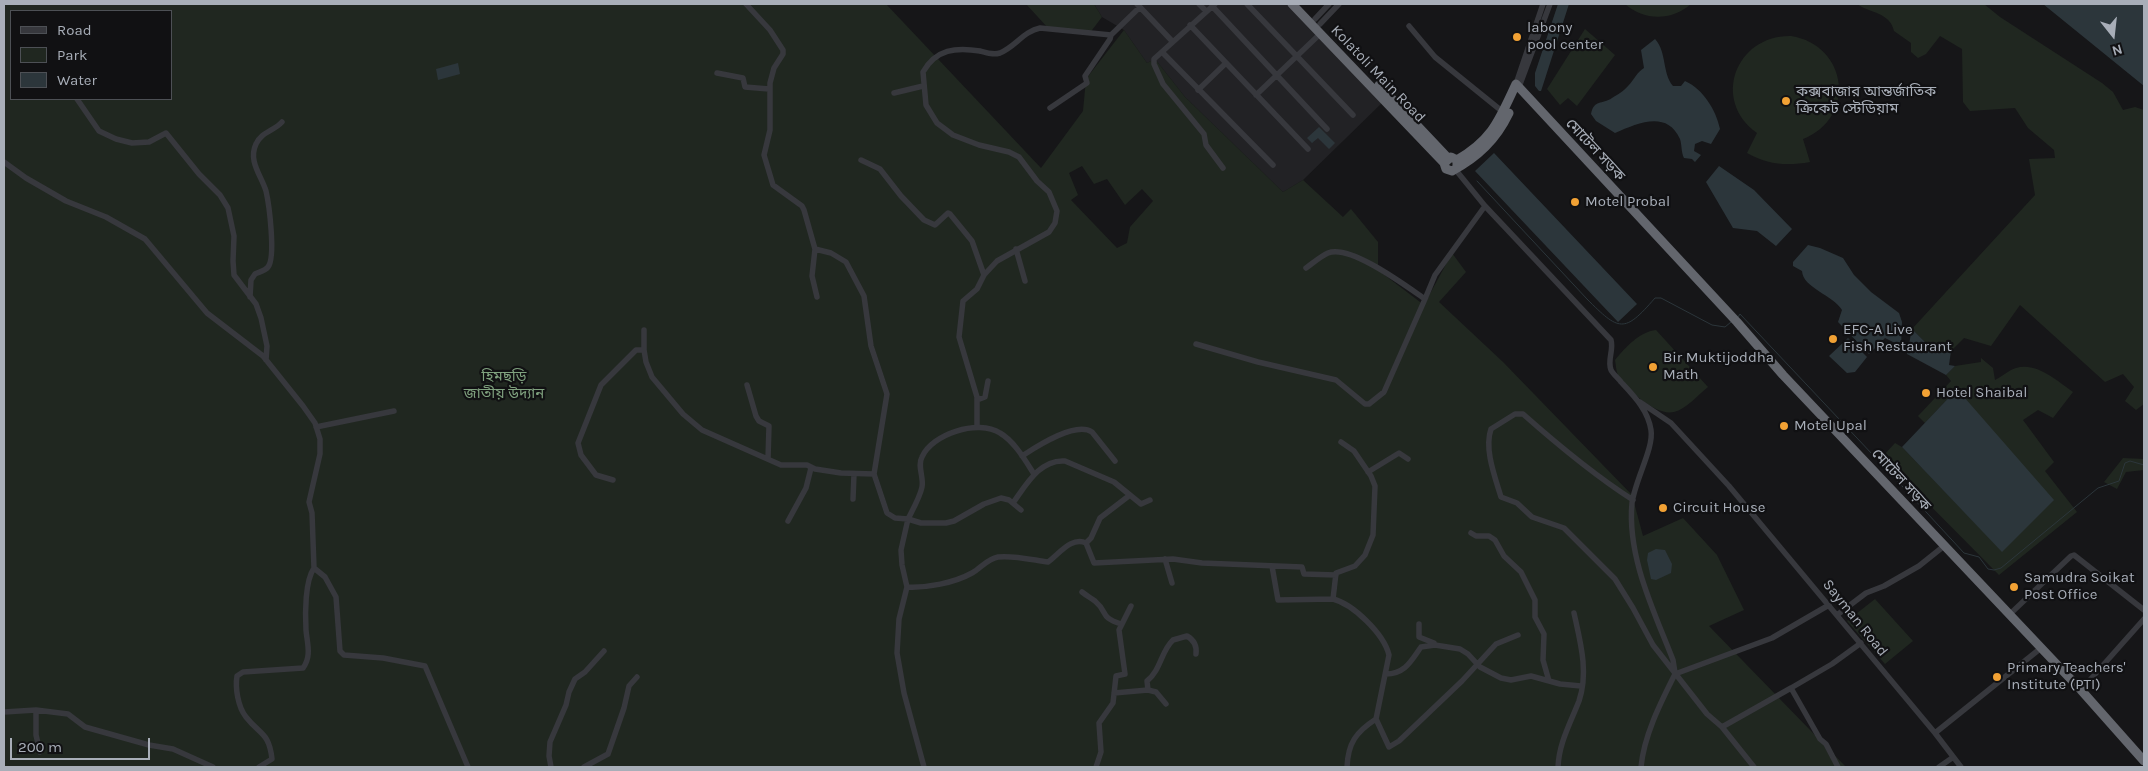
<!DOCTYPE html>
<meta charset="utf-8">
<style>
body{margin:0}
#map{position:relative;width:2148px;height:771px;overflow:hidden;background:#161618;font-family:Karla,sans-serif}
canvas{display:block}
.frame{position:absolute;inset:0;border:5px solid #a8aeb8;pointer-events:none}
.legend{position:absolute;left:10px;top:10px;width:162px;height:90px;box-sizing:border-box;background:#111113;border:1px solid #4d5055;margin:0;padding:6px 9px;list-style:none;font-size:15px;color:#a8aeb8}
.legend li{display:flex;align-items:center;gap:10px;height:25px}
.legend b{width:25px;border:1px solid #4d5055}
.north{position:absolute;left:2088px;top:10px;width:50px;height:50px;-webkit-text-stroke:4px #111113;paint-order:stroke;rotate:164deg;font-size:14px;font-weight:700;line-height:20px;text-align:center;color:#a8aeb8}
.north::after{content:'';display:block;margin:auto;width:18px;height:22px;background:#a8aeb8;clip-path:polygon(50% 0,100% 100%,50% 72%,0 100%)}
.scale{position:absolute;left:10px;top:738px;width:140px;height:22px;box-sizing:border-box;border:2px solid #a8aeb8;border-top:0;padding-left:6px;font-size:15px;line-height:18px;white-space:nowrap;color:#a8aeb8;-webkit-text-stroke:4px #111113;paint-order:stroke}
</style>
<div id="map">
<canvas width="2148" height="771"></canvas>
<div class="frame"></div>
<ul class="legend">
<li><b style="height:6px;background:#37383d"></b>Road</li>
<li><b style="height:14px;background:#202720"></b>Park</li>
<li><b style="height:14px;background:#2c363b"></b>Water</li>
</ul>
<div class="north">N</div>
<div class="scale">200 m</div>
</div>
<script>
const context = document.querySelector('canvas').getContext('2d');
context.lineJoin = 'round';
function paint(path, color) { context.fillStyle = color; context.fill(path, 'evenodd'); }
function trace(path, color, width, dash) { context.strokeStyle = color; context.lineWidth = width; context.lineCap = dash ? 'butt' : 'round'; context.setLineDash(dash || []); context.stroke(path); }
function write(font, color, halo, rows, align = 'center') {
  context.font = font + ' Karla,"Noto Sans Bengali",sans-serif'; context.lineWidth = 4.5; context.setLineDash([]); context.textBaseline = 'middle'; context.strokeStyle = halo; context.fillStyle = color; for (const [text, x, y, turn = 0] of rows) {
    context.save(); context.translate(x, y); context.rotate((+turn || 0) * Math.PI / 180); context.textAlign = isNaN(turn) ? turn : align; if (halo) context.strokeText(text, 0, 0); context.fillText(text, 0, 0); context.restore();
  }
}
paint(new Path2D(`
 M1094,4h199l92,96 -82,80 -20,12 -98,-95 -30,-38 -8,4 -23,-33 -22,-13z`), '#222225');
paint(new Path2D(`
 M4,4h882l155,164 42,-57 3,-32 38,-49 23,33 8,-4 30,38 98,95 20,-12 40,37 8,-8 27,33v28l46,35 28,-52 14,19 -27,30 64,60 129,133 11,41 40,-18 34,37 27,55 -35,16 137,141h-1842zM11,11h160v88h-160zM1082,166l12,18 13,-5 18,26 17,-16 11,12 -23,26 -3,16 -10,5 -46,-48 7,-5 -9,-22z
 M1026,4h68l8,13 -13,17 -41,-6z
 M1625,4h66c-19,17 -47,17 -66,0z
 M1857,4h127l16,13 102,66 11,9 10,18 12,-3 9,3v294l-8,6 -11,-9 9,-14 -11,-13 -18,8 -85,-77 -29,41 -27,-8 -13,13 -23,-6 -16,-16 123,-134 -6,-36 26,-1 -1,-8 -26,-22 -13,-20 -45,3 -7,-9 -1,-53 -22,-13 -14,18 -8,4 -7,-6v-9l-17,-12c-4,-19 -25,-18 -37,-27z
 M1585,29l30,26 -38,51 -9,-8 -8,7 -13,-16z
 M1791,36c57,9 66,82 12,103l7,23c-23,4 -42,3 -63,-9l10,-20c-46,-33 -21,-98 34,-97z
 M1656,330l52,57c-10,8 -22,22 -34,25 -19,4 -46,-22 -56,-37 -2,-4 -2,-10 -3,-15 11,-13 24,-28 41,-30z
 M1981,358l12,10 2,12c6,-3 14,-10 21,-12 21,-6 41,13 57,24l-20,26 -15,-8 -15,10 31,42 -9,9 32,41 -78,63 -117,-118 13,-14 7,4 100,104 -45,-162 -32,34 -7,-7 33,-35 -5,-6 9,-9 26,-4z
 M2123,458l21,1v11l-18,2 -9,17 -13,-7z
 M1875,599l38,42 -28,23 -38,-43z`), '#202720');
paint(new Path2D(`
 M1558,4h11l-26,81 -2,6h-2l-4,-5v-13z
 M2043,4h101v82z
 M1655,39c12,13 7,34 18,47h8l4,-5c18,8 31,29 35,48l-9,15 -9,-3 -7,3 -1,7 7,4 -6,7 -3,-3 -8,-1c-3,-6 -2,-13 -4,-19 -13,-29 -42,-16 -65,-6l-19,-12 -5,-7c3,-15 11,-9 21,-16 5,-3 12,-7 16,-12 6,-6 9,-14 16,-18l-3,-18z
 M458,63l2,11 -22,6 -2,-11z
 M1319,127l16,16 -6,6 -11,-11 -6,5 -5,-5z
 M1494,153l143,151 -19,18 -143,-151z
 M1719,166l35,24 38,39 -16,17 -19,-15 -24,-3 -27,-46z
 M1808,245l12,3 23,10 11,17 17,17 28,21 3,9 -1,24 -16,-8 -16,16 -31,-32 4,-12c-9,-15 -39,-22 -40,-39l-9,-5v-4z
 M1912,329l16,16 23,6 -2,14 6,1 -9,9 -39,-21z
 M1848,338l19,19 -12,15 -8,1 -18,-17z
 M1957,389l97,111 -52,52 -100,-105z
 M1656,549l9,1 7,14 -1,9 -15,7 -5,-1 -4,-19 1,-7z`), '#2c363b');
trace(new Path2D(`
 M1477,181l110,118c32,32 37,35 68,-1h6l51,27 13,2 6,-5
 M1738,317l2,-3 133,141
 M1878,460l86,93 15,4 9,12 6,1 7,-2 97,-80 21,-7 6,-18 5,-2 14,4`), '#2c363b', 1);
trace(new Path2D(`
 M746,4l24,26 13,20v4l-9,14 -4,15v47l-6,25 9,30 29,21 2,4 11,39 16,4 15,9 18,34 7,50 16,48 -13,80
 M1137,4l35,37
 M1199,4l7,7
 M1215,4l-61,55v5l9,20 41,50 2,11 17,23
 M1247,4l106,111
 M1212,6l115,123
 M1315,19l14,-15
 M1320,24l19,-20
 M1190,25l118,124
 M1409,26l26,31 68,55
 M1162,52l111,113
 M717,73l26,5 2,9 24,2
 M1516,84l27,-80
 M1519,87l31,-83
 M1198,90l28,-27
 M894,93l29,-7
 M1256,95l65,-62
 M77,99l22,32 17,8 16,4 17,-1 17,-9 33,41 21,21 8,13 6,28 -1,25 1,14 22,29 5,14 6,28 -1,14
 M1050,108l37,-25 -2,-7 25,-37 1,-4
 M861,160l19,9 21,27 23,24 11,5 13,-12 2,1 22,27 12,34
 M4,162l22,16 40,23 40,16 39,22 62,74 56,43 40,50 12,17 5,16v15l-11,48 3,11 2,55
 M1455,169l30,37 126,134c3,10 -4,20 0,30 2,4 7,8 10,12 13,14 27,28 30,48 3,18 -16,50 -19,73 -5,54 22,108 41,157l2,13
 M815,249l-3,27 5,21
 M1016,249l9,32
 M1306,268c7,-5 15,-12 22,-15 22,-9 78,33 97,46l10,-24 50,-69
 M250,297l1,-17 4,-6c4,-2 10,-3 13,-7 8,-10 1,-63 -2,-76 -5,-16 -18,-30 -10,-47 5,-12 18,-13 26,-22
 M644,330v20l2,12 6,15 31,37 19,16 79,35h26l8,4 26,4 33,1 13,39 8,5 13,1 -7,31 1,15 5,22 -8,32 -2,34 7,40 20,74
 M1196,344l62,18 78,18 29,24h4l15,-12 41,-93
 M747,385l9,31 3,5 10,5 -1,33
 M977,400l8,-3 3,-16
 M1640,402l31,21 58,63 206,247 26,34
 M316,427l78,-16
 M977,427v-30l-18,-60 4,-36 14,-12 7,-14 13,-14 52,-29 6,-9 2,-12 -8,-19 -12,-11 -18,-24 -10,-5 -30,-7 -26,-10 -16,-12 -11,-18 -3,-33c13,-23 33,-25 57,-21 7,2 13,4 20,2 15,-6 24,-22 40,-25l71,7 29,-28
 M1341,442l13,9 17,25 4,10 -2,49 -8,20 -10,11 -19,7 -3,26c20,5 51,35 56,56l-13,64
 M1022,456c14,-9 53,-35 70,-24l23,29
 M1368,472l31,-19 9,6
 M613,480l-17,-5 -15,-20 -3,-12 23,-58 35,-35h8
 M853,499l1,-25
 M1633,500c-39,-25 -75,-55 -110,-86h-8l-24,15c-7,20 4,48 10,68l16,6 15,14 32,11 51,51 18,29 20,37 54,69 15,13 32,40
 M1013,503c13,-18 27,-44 52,-42l49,21 27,22 9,-4
 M1021,510l-12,-10 -8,-2 -17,6 -30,17 -8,2h-25l-13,-4c5,-10 12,-22 14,-32 2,-10 -5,-21 0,-30 10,-23 56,-38 78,-24 14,8 25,27 34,41
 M788,521l18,-33 5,-20
 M1471,533l5,3h13l6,4 9,16 17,16 14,28v17l9,17 -1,26 6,21
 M1086,543l8,20 79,-4 29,4 100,4 2,7 32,1
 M1165,559l7,24
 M1272,566l6,34 55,-1
 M907,587c20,1 47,-4 65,-14 9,-5 15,-14 26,-16 15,-2 35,3 50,5 11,-8 24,-26 38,-19l5,-5 9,-20 30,-23
 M1082,592c5,4 9,6 13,9 14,12 4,16 26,23
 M1837,615l29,-22 18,-7 35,-20 25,-20
 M2009,615l62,-59 3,-1 70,55
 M1419,624v13l15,6
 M1386,674c19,0 25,-13 35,-27l14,-2 25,4 8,5 12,13 21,11 10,2 20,-4 29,8 21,2
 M1675,674l97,-36 57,-33
 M1791,688l41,-24 29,-21
 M1148,690l-1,-9c14,-11 14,-30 26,-41l14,-4c7,4 10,10 9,18
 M2081,690l63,-71
 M1114,693l34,-3 8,2 10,12
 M36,710v25l4,17
 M4,712l32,-2 32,4 17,13 64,18 24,4 40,18
 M1722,727l69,-39 29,51 6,5 12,23
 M1935,733l106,-85
 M259,767l13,-8c-3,-27 -12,-24 -26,-42 -8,-10 -11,-29 -9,-41l6,-4 60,-4c9,-12 4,-25 3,-38 -1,-17 -1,-49 8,-62l11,9 11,20 4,54 4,4 39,3 42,8 43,101
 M551,767l-2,-11 1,-14 16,-37 3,-13 6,-13 10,-7 19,-21
 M584,767l24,-13 16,-46 5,-22 8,-9
 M1096,767l5,-15 -2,-29 14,-20 3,-27 9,-2 -6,-44 12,-24
 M1347,767c1,-24 9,-35 29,-48l13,28 10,-6 63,-60 34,-37 22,-9
 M1558,767c1,-24 12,-43 21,-66 10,-29 1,-60 -5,-88
 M1641,767c3,-32 20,-65 34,-93
 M1939,767l13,-9`), '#37383d', 5.5);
trace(new Path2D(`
 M1292,4l152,159
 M1379,85l69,73
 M1457,160c36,-21 42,-40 59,-76l221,238 46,53 298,315 63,71
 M1457,167v-7l-6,-3 -7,6 2,6 6,2c26,-14 44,-31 57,-58`), '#63666d', 9);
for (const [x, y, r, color] of [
 [1517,37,5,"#f1a134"],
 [1786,101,5,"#f1a134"],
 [1575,202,5,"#f1a134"],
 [1833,339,5,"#f1a134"],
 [1653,367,5,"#f1a134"],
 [1926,393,5,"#f1a134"],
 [1784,426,5,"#f1a134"],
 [1663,508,5,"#f1a134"],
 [2014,587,5,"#f1a134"],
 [1997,677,5,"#f1a134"]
]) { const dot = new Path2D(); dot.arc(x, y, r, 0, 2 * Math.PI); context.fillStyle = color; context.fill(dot); trace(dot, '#111113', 2); }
write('15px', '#a8aeb8', '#111113', [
 ["labony",1527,28],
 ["pool center",1527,45],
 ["কক্সবাজার আন্তর্জাতিক",1796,92],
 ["ক্রিকেট স্টেডিয়াম",1796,109],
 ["Motel Probal",1585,202],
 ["EFC-A Live",1843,330],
 ["Fish Restaurant",1843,347],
 ["Bir Muktijoddha",1663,358],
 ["Math",1663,375],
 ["Hotel Shaibal",1936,393],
 ["Motel Upal",1794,426],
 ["Circuit House",1673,508],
 ["Samudra Soikat",2024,578],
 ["Post Office",2024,595],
 ["Primary Teachers'",2007,668],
 ["Institute (PTI)",2007,685]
], 'left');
write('15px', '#a8aeb8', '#111113', [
 ["Kolatoli Main Road",1378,74,46],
 ["মোটেল সড়ক",1595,150,47],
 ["মোটেল সড়ক",1901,480,47],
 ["Sayman Road",1855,618,51]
]);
write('15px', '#80a27f', '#111113', [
 ["হিমছড়ি",504,377],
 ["জাতীয় উদ্যান",504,394]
]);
</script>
